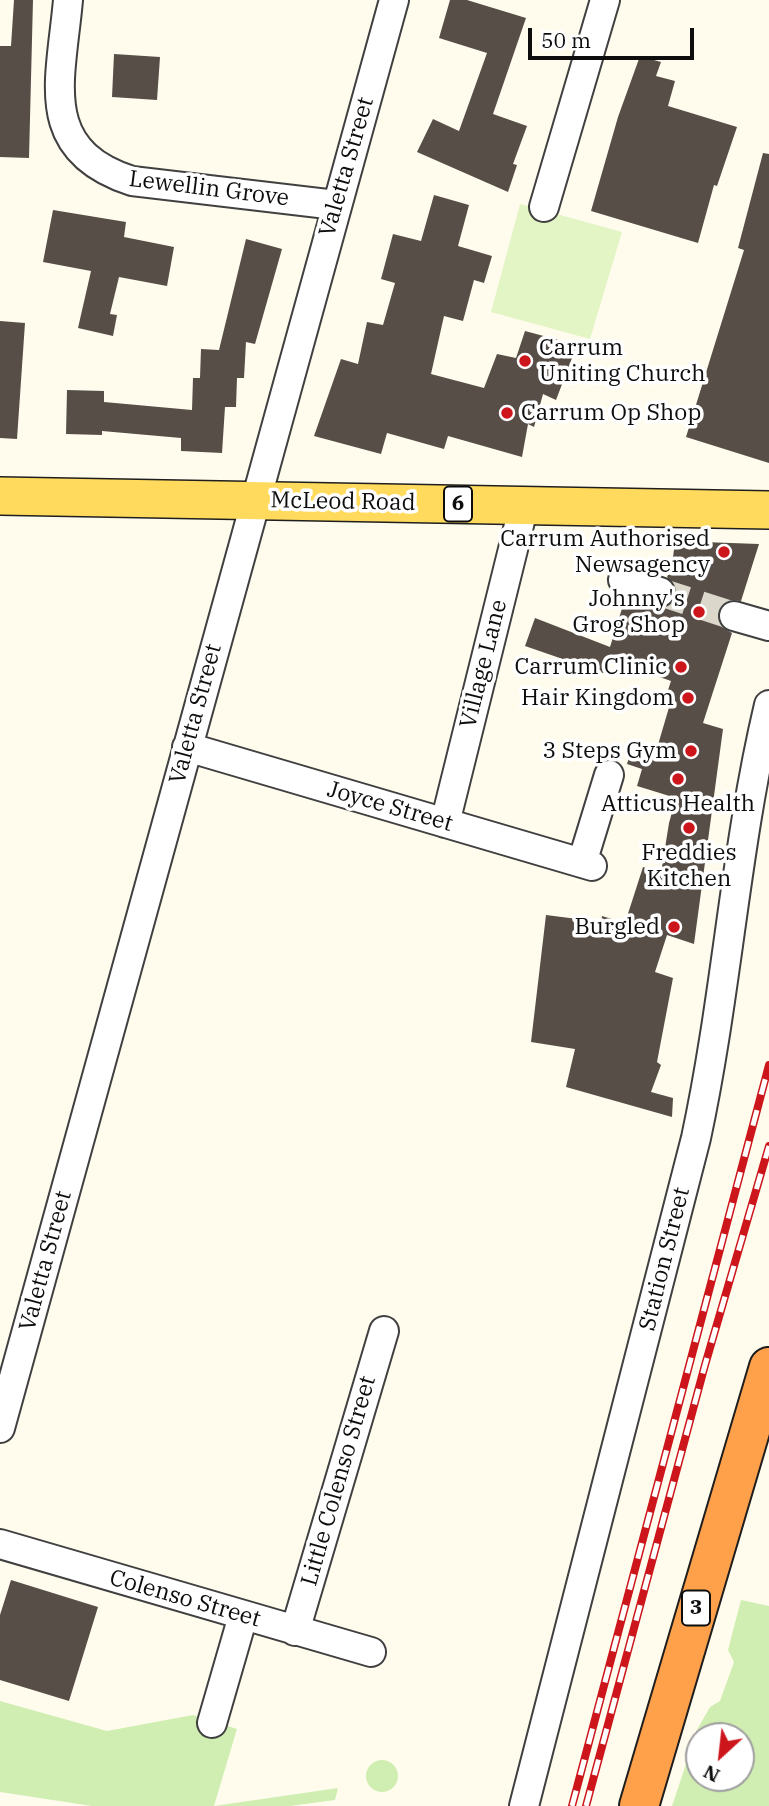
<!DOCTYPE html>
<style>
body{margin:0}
#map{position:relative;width:769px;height:1806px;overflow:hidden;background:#fffced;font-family:"IBM Plex Serif",serif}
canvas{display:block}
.north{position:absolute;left:685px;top:1722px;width:70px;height:70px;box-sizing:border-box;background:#fff;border:2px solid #9e9e9e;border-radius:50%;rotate:207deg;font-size:19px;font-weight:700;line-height:28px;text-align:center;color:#0d0d0d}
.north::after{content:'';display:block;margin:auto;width:24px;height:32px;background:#cc161c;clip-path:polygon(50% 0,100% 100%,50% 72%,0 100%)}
.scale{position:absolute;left:528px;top:28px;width:166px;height:32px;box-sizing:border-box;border:4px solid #0d0d0d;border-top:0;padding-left:9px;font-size:21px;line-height:24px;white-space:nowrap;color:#0d0d0d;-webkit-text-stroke:5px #fff;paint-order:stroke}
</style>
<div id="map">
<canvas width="769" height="1806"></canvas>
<div class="north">N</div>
<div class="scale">50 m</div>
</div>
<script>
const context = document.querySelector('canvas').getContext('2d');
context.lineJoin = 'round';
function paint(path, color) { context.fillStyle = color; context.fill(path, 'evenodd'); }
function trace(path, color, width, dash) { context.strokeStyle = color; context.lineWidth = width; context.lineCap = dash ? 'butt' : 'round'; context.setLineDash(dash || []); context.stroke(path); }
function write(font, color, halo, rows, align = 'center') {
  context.font = font + ' "IBM Plex Serif",serif'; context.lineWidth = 7; context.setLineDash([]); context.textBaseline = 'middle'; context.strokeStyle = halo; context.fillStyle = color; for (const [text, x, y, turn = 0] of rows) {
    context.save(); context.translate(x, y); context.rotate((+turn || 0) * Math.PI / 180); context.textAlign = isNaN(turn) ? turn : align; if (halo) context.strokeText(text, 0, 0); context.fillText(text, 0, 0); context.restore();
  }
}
paint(new Path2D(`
 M741,1600l28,6v200h-97l26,-78 12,-21 10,-6 14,-39 -6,-12zM741,1736v42h-42v-42z
 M0,1701l107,30 86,-16 44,14 -23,77 124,-18 -3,12 -45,6h-198l-92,-14z
 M366 1776a16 16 0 1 1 32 0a16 16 0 1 1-32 0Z`), '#d0eeb2');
paint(new Path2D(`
 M520,204l102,28 -32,107 -99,-27z`), '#e3f4c5');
paint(new Path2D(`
 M14,0h19l-4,158 -29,-1v-111h11z
 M450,0h17l59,18 -33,96 34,12 -14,38 4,1 -9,27 -91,-40 16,-33 26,12 28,-78 -48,-15z
 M114,54l46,3 -3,43 -45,-3z
 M640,56l21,6 -5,14 19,5 -7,25 69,21 -20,59 -3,-1 -16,58 -107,-32 27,-94z
 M763,153l6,1v309l-83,-26 58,-187 -6,-2z
 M434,195l35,10 -11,41 34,10 -8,27 -10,-3 -11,41 -19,-5 -13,58 53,14 13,-34 19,4 9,-27 52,14 -21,55 -13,-6 -9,33 -6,-3 -6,33 -74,-21 -4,13 -57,-16 -6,21 -67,-18 27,-77 17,5 9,-42 16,3 12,-42 -14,-4 12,-45 28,7z
 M53,210l73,12 -2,15 50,10 -7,39 -48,-9 -9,37 7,1 -4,21 -35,-8 13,-57 -48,-9z
 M246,239l36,10 -27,95 -9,-2 -2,36h-7l-1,29h-11l-3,46 -41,-2v-13l-79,-7v4l-36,-1 1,-44 37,1v11l88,8 1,-32h7l1,-29 18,1z
 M0,321l25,2 -8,116 -17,-1z
 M675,541l84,3 -18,57 -12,-1 -11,12 4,15 10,6 -29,90 20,6 -29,215 -27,-9 -12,37 18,6 -16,84 4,3 -10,27 22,6 -1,19 -106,-30 9,-38 -44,-7 15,-127 55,7 1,-6 23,7 18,-56 18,6 8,-50 7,-25 -39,-12 5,-17 -15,-5 5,-16 23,7 15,-51 -6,-2 7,-21 -60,-21 -5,14 -81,-28 10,-28 75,29 15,-48 26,9 20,-3 5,-16 -9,-12 5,-11z
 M11,1580l87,27 -29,94 -69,-21v-65z`), '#574e48');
trace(new Path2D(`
 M660,592l74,24`), '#dbd8cb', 28, [28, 14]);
const minor = new Path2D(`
 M68,0c-7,80 -32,150 64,181l204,24
 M544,207l61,-207
 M623,580l37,12
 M734,616l35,10
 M187,747l405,119
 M445,823l79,-318
 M582,863l27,-88
 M0,1428l394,-1428
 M0,1544l371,108
 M295,1631l89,-300
 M212,1723l31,-107
 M524,1806l172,-668c31,-144 39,-290 73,-433`);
const major = new Path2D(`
 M0,496l769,14`);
const highway = new Path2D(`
 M639,1806l130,-439`);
trace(minor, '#404040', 32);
trace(major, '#1e1e1e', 40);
trace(highway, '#1e1e1e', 42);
trace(minor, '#fff', 28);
trace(major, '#ffda5d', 37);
trace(highway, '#ffa04b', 38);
const rail = new Path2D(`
 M572,1806l197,-741
 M586,1806l119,-441 64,-219`);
trace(rail, '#cc161c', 8);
trace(rail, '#fff', 5, [16]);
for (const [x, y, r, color] of [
 [525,361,7,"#cc161c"],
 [507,413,7,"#cc161c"],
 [724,552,7,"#cc161c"],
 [699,612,7,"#cc161c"],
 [681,667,7,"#cc161c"],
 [688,698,7,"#cc161c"],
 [691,751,7,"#cc161c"],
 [678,779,7,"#cc161c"],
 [689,828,7,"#cc161c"],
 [674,927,7,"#cc161c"]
]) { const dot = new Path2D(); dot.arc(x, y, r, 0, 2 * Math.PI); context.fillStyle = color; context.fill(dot); trace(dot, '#fff', 2.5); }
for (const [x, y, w] of [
 [458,504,28],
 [696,1608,28]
]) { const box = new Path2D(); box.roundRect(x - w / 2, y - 17.5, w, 35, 5); context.fillStyle = '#fff'; context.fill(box); trace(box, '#0d0d0d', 2); }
write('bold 21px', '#0d0d0d', null, [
 ["6",458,504],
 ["3",696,1608]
]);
write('23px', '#0d0d0d', '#fff', [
 ["Valetta Street",347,167,-74],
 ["Lewellin Grove",209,189,7],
 ["McLeod Road",343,502,1],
 ["Village Lane",484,664,-76],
 ["Valetta Street",196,714,-75],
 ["Joyce Street",390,807,16],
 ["Station Street",665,1259,-76],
 ["Valetta Street",46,1261,-75],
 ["Little Colenso Street",339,1481,-74],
 ["Colenso Street",185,1599,16]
]);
write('23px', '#0d0d0d', '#fff', [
 ["Carrum",539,348,"left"],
 ["Uniting Church",539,374,"left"],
 ["Carrum Op Shop",521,413,"left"],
 ["Carrum Authorised",710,539],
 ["Newsagency",710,565],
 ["Johnny's",685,599],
 ["Grog Shop",685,625],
 ["Carrum Clinic",667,667],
 ["Hair Kingdom",674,698],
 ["3 Steps Gym",677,751],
 ["Atticus Health",678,804,"center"],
 ["Freddies",689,853,"center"],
 ["Kitchen",689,879,"center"],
 ["Burgled",660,927]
], 'right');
</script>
